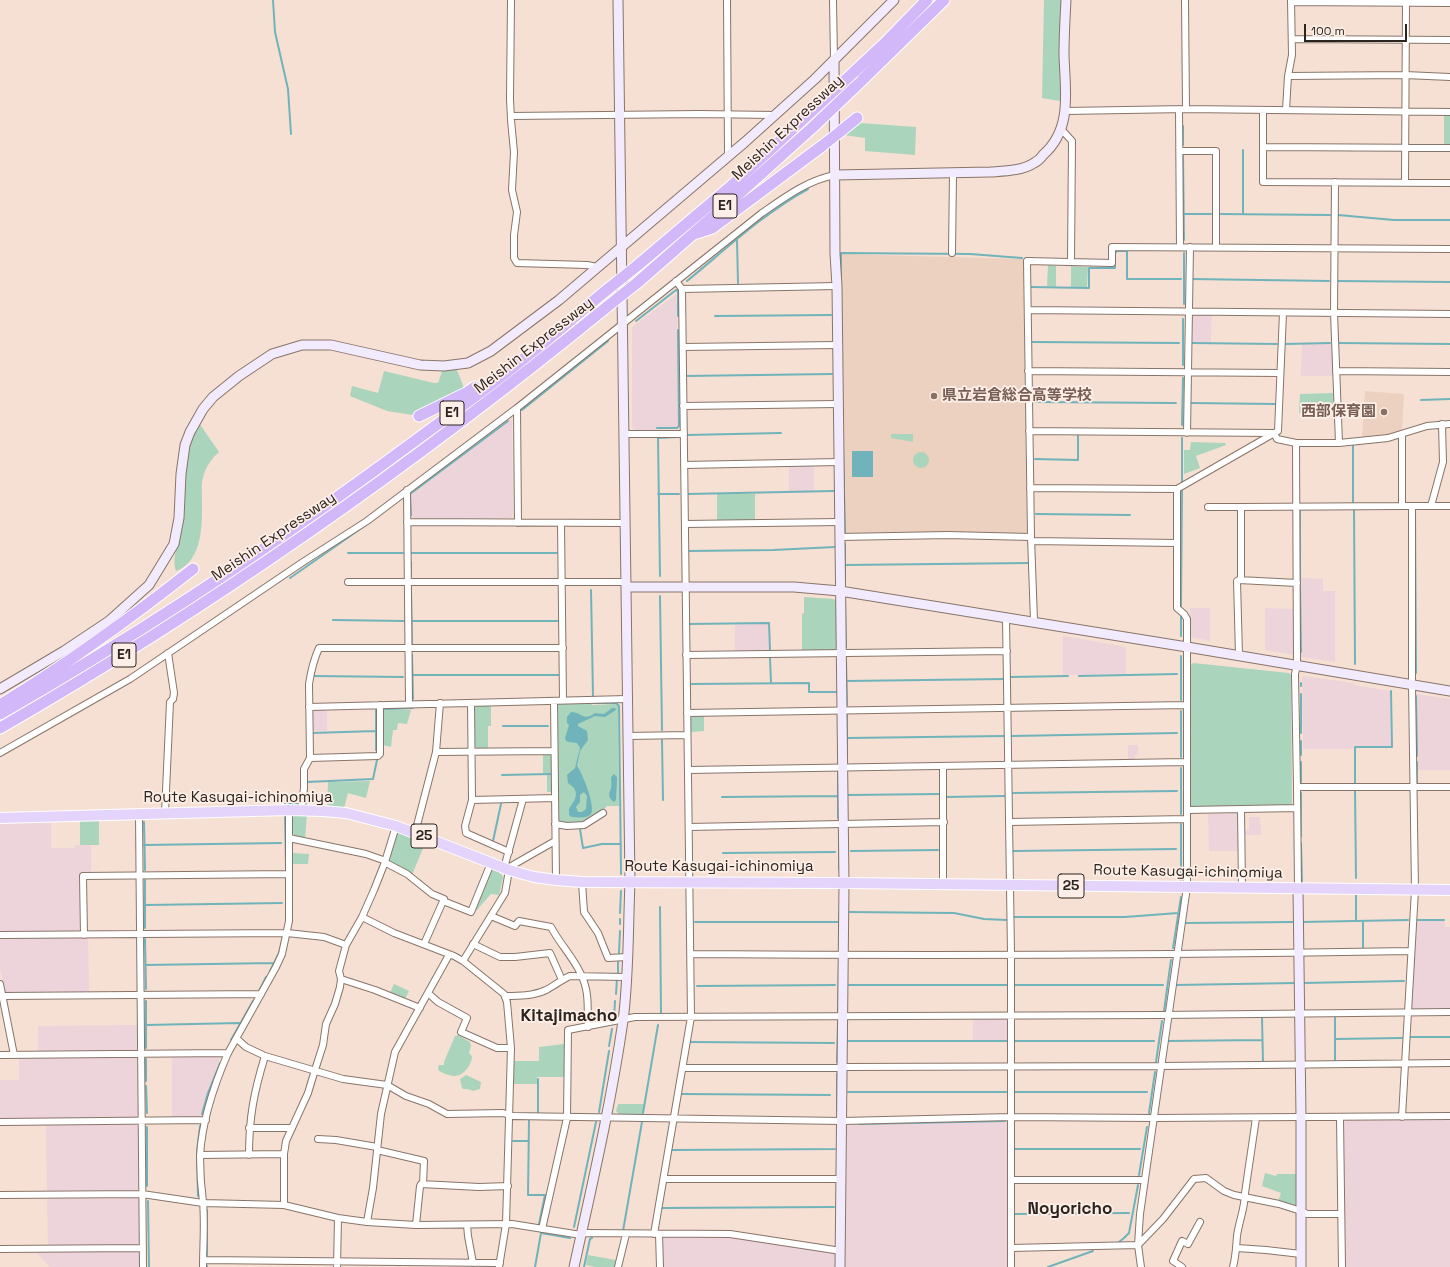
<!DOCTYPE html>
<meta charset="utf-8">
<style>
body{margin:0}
#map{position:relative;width:1450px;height:1267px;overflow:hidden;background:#f6e0d3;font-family:"Space Grotesk",sans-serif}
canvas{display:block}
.scale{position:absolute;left:1304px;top:24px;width:103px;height:18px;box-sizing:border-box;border:2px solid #2c241f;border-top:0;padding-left:5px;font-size:12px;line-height:14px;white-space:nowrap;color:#2c241f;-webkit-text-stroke:3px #fdefe8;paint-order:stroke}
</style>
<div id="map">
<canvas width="1450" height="1267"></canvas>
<div class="scale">100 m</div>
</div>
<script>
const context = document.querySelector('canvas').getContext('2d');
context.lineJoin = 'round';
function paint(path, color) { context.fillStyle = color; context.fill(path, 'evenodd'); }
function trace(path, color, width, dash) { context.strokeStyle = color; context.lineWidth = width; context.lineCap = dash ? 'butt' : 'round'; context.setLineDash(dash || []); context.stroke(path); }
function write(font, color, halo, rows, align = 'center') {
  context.font = font + ' "Space Grotesk","Noto Sans JP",sans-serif'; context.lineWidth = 3.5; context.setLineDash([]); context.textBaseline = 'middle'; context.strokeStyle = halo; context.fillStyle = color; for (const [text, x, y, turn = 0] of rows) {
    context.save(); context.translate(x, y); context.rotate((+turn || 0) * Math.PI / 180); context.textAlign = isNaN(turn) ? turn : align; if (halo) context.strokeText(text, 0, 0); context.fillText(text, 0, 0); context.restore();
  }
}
paint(new Path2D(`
 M841,254l182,5 4,273 -1,2h-180z
 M1365,391l39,3 -2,36 -11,5 -29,2z`), '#edd1c0');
paint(new Path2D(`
 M677,294l1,132 -1,1h-20v3h-22l-3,-2v-101z
 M1194,315h18l-1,27h-19v-24z
 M1302,344h30l1,32h-32z
 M512,418l1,98 -3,2h-97l-1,-2 -1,-21z
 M789,466h25v25l-25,1z
 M1301,578l22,1v12h12v71l-34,-5z
 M1190,608h20v33l-20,-4z
 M1265,608l29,1 1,46 -30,-5z
 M769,623v29h-34v-28z
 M1063,636l63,11v27l-63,1z
 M1302,676l51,7 1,2 36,6 1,55h-38v3h-50z
 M1417,694l33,5v71h-32z
 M315,709h12v22h-16v-17z
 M1128,745h10v10h-3v4h-7z
 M1236,813l2,3v35h-29l-1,-37z
 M1249,817h11l1,18h-17v-5h5z
 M51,820v28h23l2,-3h15v27l-11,1v56l-2,2 -78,1v-111z
 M1416,920h28l1,7h5v81l-39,1z
 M0,938h88l1,54 -82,1 -2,-2 -5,-22z
 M973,1018h33l2,2v20h-35z
 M137,1025v24l-2,1 -97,2v-26z
 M221,1056l-14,37 -6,24h-29v-60z
 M135,1057l2,2 1,56 -2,2 -136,2v-39h19v-22z
 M1450,1119v148h-105l-1,-144 3,-3z
 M1005,1121l3,2v144h-163l2,-140 3,-3z
 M46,1125h91l1,1 1,62 -2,2 -90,1z
 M137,1198l2,2v43l-2,2 -89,1 -1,-47z
 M663,1237h67l107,16 -1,14h-174l-1,-28z
 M137,1251l2,2v14h-89l-14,-15z`), '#edd3da');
paint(new Path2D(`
 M1044,0h22v102l-24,-4z
 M1444,115h6v30h-6z
 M860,123l56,4 -1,28 -50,-4v-13l-21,-3z
 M1048,265l8,1v21l-9,-1z
 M1071,266l17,1 -1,20h-16z
 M455,365l11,28 -47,23 -32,-5 -37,-15 2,-10 26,7 6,-22 50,12h4l6,-17z
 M1333,393l1,20h-35l1,-19z
 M199,423l20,29c-8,7 -14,16 -16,26 -2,6 -1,13 -1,19 0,25 2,63 -26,74 -5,-15 4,-29 6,-45 2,-19 0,-37 2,-56 1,-16 8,-32 15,-47z
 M891,434h22v8l-22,-4z
 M1191,442l34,1 1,2 -30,11 4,12 -16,6v-24h6z
 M913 460a8 8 0 1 1 16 0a8 8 0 1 1-16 0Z
 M717,494h38v26h-38z
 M804,597l29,2 3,2v47l-2,3h-32v-37l2,-1z
 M1193,663l96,10 2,2 1,129 -2,2 -97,2 -2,-2v-141z
 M558,703h34v2l23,-1 3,2 1,100h-12c-12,14 -32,20 -50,16l-1,-116z
 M477,705h14v21h-3v23h-10l-3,-3v-39z
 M383,709l28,1 -4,14 -9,-1 -1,7h-4l-2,17 -8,-2z
 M694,716h10v15l-13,1v-14z
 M543,754h6l2,2v17h-8z
 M547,775h4v17h-4z
 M370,781l-4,17 -18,-5 -4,15 -17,-3 1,-23z
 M307,814l-2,24 -10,-2 -2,-3v-18z
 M99,818v27h-19v-26z
 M396,831l30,10 -14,34 -25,-14z
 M293,853l16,1 -1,10h-15z
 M492,870c5,0 9,3 11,7l-4,18 -8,-1 -15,17v-4z
 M394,984l15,7 -4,8 -15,-6z
 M458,1035l12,7 1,4 -2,7 3,3c0,9 -9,21 -19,20 -5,-1 -10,-3 -14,-5l-1,-3 1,-3h5v-3l11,-26z
 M564,1044v33h-27v7h-24l1,-23h25v-14z
 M466,1075l15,7 -1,7 -7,2 -5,-2h-5l-1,-1 -2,-9z
 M618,1104h26l-2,10h-23l-3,-3z
 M1265,1173l11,3 1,-2h20v30l-3,2 -16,-5 3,-8 -19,-7z
 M588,1255l28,5 -1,7h-20l-9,-2z`), '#aad4bc');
paint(new Path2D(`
 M852,451h21v26h-21z
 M612,708h3l1,2 -11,7 -10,-1 -17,8v2l9,5 1,9 -8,11 -3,15c5,6 19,41 14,48 -5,5 -13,3 -19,3l-3,-2v-6c4,-7 11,-14 4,-22 -2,-2 -4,-3 -5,-4l-1,-8 8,-7 5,-20 -3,-5 -8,-1 -3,-1 -1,-3 4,-13 -2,-2v-6l4,-5c11,0 12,10 24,1l9,1zM584,792l3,4 -1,13 -4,3h-4l-2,-5 4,-5v-7z
 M614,774l3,3c0,8 -1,15 -1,23l-2,2c-7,-5 -5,-8 -3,-14 1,-4 0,-8 0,-11z`), '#71b3ba');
trace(new Path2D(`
 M273,0l2,32 13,57 3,45
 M1183,126v19
 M1183,156l1,84
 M1184,214h27
 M1218,214l112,1
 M1243,214v-64
 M1338,215l56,5h56
 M737,240l1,43
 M841,277v-24l129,1 52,4
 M1192,279l137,2
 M687,281c39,-32 77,-68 121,-92
 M1336,281l114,1
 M1031,287l58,1v-20h26v-15l2,-2h10v28h54
 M1184,304v-51
 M715,316l116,-1
 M636,321l40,-31 2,1v25
 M1032,342l147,1
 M1192,343l85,1
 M1338,343l112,1
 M1285,344l45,-1
 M1183,365v-46
 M685,376l147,-2
 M1421,400l29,-1
 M1034,402l142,1
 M1191,403l84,1
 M522,410l86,-69
 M1182,425l1,-47
 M657,428h20l2,-2 -1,-96
 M687,435l94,-2
 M1353,445v57
 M843,446l2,87
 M1035,459l43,1v-25
 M1182,482v-44
 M658,494h21
 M688,494l146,-3
 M1354,509l1,155
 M1036,514l94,1
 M411,515l-1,-21 98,-73
 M845,544v36
 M689,551l84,-1 62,-3
 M348,553h55
 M411,553h146
 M411,562v14
 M845,565l184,-2
 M660,576l-2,-138 20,-1
 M290,578l76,-53
 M1300,580v-71h2
 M1300,585l1,67
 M411,588l1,56
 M591,590l2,106
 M660,596l2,134
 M845,602l1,45
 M1181,606l1,-116
 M1181,616v20
 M333,620l71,1
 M412,621h147
 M689,624l80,-1 1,27
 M412,655l1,44
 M770,658l1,25
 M846,660l1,45
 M1416,673l-1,-165h2
 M412,675h147
 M313,676l90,1
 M1079,676l98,-2
 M1011,677l57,-1
 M846,681l158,-2
 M1301,683v3
 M691,684l118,-1v9h27
 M1301,694v39
 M1416,696l1,60
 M1181,700v-44
 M593,703h23l3,3 2,168
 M385,709l28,-1v-1
 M376,710v40
 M847,715v46
 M503,726h45
 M312,733l64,-2
 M1012,736l165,-3
 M847,738l157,-2
 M662,740l1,60
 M1301,741v14
 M1181,757v-46
 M1301,762v20
 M1417,762v21
 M838,772v46
 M502,775l49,-1
 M1355,784v-37h37l-1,-56
 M1355,790l1,88
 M1013,793l164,-2
 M1301,793v43
 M848,795l91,-1
 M722,797l116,-1
 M946,797l59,-1
 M285,804h14
 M306,804l1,-22 66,-3 4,-19
 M285,814l1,54
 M1181,814v-46
 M144,822l1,48
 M1181,824v57
 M580,829l3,19 19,-4h19
 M839,829v40
 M493,841l8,-37
 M1301,843l1,40
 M144,845l137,-2
 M851,851l87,-1
 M1013,851l163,-2
 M723,853l112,-1
 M145,880v48
 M1356,895v26
 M145,905l137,-2
 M660,907l1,106
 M849,912l105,1 30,6 23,1
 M620,913l1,-22
 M1013,917h112l53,-4
 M1302,920v2l106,-2
 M1416,920h28
 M1363,921v27
 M695,922h144
 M286,923v-45
 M1185,923l108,-1
 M620,924v-5
 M145,939l1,50
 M1173,948l8,-51
 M839,950v-36
 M619,953l1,-22
 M146,965l128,-2
 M270,971l9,-18 4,-16
 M618,973v-11
 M1303,983l101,-2
 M849,985h158
 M1014,985h149
 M1176,985l119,-2
 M697,986l138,-1
 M259,991l7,-14
 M616,994l1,-15
 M146,1001v47
 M838,1011l1,-50
 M1164,1011l7,-51
 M1335,1016v45
 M1262,1017l1,45
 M614,1018l1,-17
 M146,1025l94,-2
 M1409,1037h41
 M1335,1039l67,-1
 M231,1040l22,-39
 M847,1041h160
 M1014,1041h140
 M1168,1041l94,-1
 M691,1042l143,1
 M609,1046l3,-17
 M146,1059v22
 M837,1062l1,-39
 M1156,1062l6,-41
 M538,1079v34
 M146,1086l1,27
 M848,1092h158
 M1014,1092h133
 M681,1094l149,1
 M837,1111v-37
 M599,1112l10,-61
 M643,1113l15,-88
 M1149,1113l6,-41
 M202,1114l6,-21 12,-30
 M529,1120l-1,75h17l-6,29
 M859,1124l146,-3
 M837,1126v7
 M147,1127v59
 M513,1141h15
 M1015,1149h125
 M672,1150l165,-1v-2
 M1139,1175l8,-48
 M198,1196l-1,-45 3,-25
 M148,1201l1,66
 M662,1208l172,-1
 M207,1210v45
 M1015,1214l114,-1
 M574,1227l22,-105
 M621,1231h2l19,-109
 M1119,1242l5,-4 5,-5 9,-48
 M207,1266v1
 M535,1267l6,-34 29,5
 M584,1267l6,-28 2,-1
 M1048,1267l45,-16`), '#71b3ba', 2);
const street = new Path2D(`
 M511,0l-1,99 1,21 3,32 -2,38 5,22 -3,23v23l3,5 70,2 10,2
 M727,0l1,156
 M833,0l1,60
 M1185,0l1,109
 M1291,2l159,1
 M1292,39l158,1
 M1288,76l117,-1 45,2
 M1179,109l1,138
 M1263,110v72l187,1
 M1286,110l2,-34 4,-21 -1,-55
 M1065,111l121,-2 264,3
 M511,116l188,-2 76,1
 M1061,129l11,12 -1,121
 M1263,147l187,1
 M1180,151h36v96
 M1335,182l-1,131 5,130
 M1405,183l1,-183
 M952,253l1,-80
 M682,289l155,-3
 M1028,310l422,4
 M683,347l154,-2
 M1028,371l252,2
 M1336,371l114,1
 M683,406l155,-2
 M517,408l1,115
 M1029,431l245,2 3,6 19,4h43l49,-5 39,-12 23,-2
 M1187,433l3,-186
 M624,434h60
 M1402,434v72h29l12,-44 -1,-38
 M1296,443l1,222 -2,9 2,113
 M684,465l155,-3
 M1030,488l147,1 101,-58 5,-118
 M407,490l2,214
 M1431,506h19
 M1208,507h33
 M407,522l218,1
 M561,523l2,177
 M685,524l155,-2
 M840,537l108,-2 83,2
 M1032,541l145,2
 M1239,580l58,3
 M348,582h278
 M1006,617l5,337v313
 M1034,621l-3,-84 -4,-276 85,2v-16l338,2
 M686,655l321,-4
 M1239,655l-2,-74 4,-2v-72l161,-1
 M554,701l2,179
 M471,703l1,97 -7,26 1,7 43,19
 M309,707l318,-8
 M687,713l500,-8
 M628,736l59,-1
 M436,752l4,-49
 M0,753l130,-74 173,-117 64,-41 150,-113 245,-195c23,-16 46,-33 73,-38
 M310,758l-1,-74c2,-13 5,-25 10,-36h244
 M943,766v118
 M688,770l499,-8
 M472,800l83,-2
 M1241,809l1,79
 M301,810l3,-22v-19l6,-11 68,-2 2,-2v-49
 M1187,810l110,-2
 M165,813l5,-111 3,-3 1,-6 -6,-40
 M139,814l4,453
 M1009,822l178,-3
 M555,824l12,2 17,-1 19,-12
 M689,827l255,-5
 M415,833l21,-81 118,-1
 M289,838l77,16 17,6 5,4 19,10 25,20 12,5 -20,45
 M504,868l19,-69
 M506,869l49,-28
 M582,882l2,30 14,21 10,25 19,-1
 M1298,889l-1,-102h153
 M443,901l28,11 20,-49
 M491,916l24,10 4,-5 32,6c11,21 30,38 35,62 3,12 1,26 2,38
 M362,917l32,16 60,23 9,5 41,33 3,8 4,46 -5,176 -7,43
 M0,935l287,-2 37,4 22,8
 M84,935l-1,-59 206,-2
 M473,944l27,13h15l35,-4 12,27
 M691,954c240,2 480,1 720,-3
 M463,961l42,-68 4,-23
 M341,979l34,11 45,18
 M0,984l14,71
 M428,993l10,9 29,16 -6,14 36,16h14
 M3,996l258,-2
 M505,996c14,0 28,0 41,-6 8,-4 15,-10 24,-14l56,1
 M237,1039l9,8 19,9 78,23 44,6 19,11 23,8 18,10 56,-1 10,3 329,5 169,-4 142,1 297,-2
 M0,1055l228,-2
 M843,1067l318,-1 289,-3
 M683,1068h160
 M1402,1117l13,-227 -3,-205v-179
 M1340,1118l2,149
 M0,1122l206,-2
 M249,1128h43
 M318,1139l18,1 41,7
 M377,1150l47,11 -1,23
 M200,1155l84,-1
 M249,1155c0,-38 5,-63 16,-99
 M664,1179h178
 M1011,1180h134
 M0,1195l142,-1 61,9 81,2 54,13 29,4 49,3 96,-1 69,11
 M284,1205v-51l2,-13 22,-48 7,-23 8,-25 3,-21 9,-20 5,-17 1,-8 -2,-8 7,-26 16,-28 12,-27 11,-28 11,-36
 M367,1222l6,-34 8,-74 14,-62 54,-97
 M416,1225l4,-39 1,-2 58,3 29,-1
 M467,1225l1,11 5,27
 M542,1229l25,-111 1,-88 67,-13 526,-2 289,-3
 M582,1233l148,1 111,17
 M654,1234l37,-217 -9,-728 -6,-8
 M659,1234l1,33
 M1011,1248l127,-3 25,-26 31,-40 12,-1 18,13 10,4 45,9 22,7 6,3h34
 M1237,1248l29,2 35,4
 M0,1249l143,-1
 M203,1260l297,3
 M203,1267c0,-21 2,-43 0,-65 -2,-15 -3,-30 -3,-46 2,-35 14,-71 28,-103l48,-86 6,-13 7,-33v-111
 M337,1267l1,-49
 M618,1267l8,-33
 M1141,1267l-3,-22 2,-31 47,-327v-268l-3,-5 -7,-6v-119
 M1182,1267l-9,-6 9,-20 6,3 12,-22
 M1233,1267c3,-11 3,-20 4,-31 2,-15 8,-28 8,-43l11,-75`);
const secondary = new Path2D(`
 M834,60l1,194 2,32 7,597 -4,384
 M835,175l155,-3c14,-1 32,-1 44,-9 4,-2 7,-5 9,-8 30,-26 22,-65 21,-100 0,-18 1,-37 2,-55
 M626,587h168l46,4 347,56 263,44
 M0,689l64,-38 45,-30 40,-36 25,-41 5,-26 2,-44 4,-29 5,-13 13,-23 10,-12 26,-21 33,-22 30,-9h29l89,20 24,1 24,-3 23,-12 68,-51 186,-158 70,-63 79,-79
 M1298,889l3,228v150
 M574,1267c18,-82 37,-163 49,-246 6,-46 5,-93 7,-139l-12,-882`);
const primary = new Path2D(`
 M0,818l289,-8 34,1 23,2 50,13 113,44 25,7 22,3 26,2 262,1 606,7`);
const highway = new Path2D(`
 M854,72l31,-29 42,-43
 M854,88l90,-88
 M841,131l16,-13
 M697,233l15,-5 110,-82
 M638,265l91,-77 82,-76
 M637,283l96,-84 80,-72
 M419,416l47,-23 9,-6
 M0,705c67,-41 131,-87 193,-136
 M0,714c131,-75 257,-158 378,-246 50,-37 101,-73 149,-112 28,-22 54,-45 81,-67
 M0,728c214,-123 417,-266 608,-422`);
trace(street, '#88756a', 8);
trace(secondary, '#88756a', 11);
trace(primary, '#fff', 12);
trace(highway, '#fff', 13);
trace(street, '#fff', 6);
trace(secondary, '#f2eafd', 9);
trace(primary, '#e4d4fb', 10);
trace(highway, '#d2b8f8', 11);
const highwayBridge = new Path2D(`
 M811,112l43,-40
 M813,127l41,-39
 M822,146l19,-15
 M608,289l30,-24
 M608,306l29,-23`);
trace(highwayBridge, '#fff', 13, []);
trace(highwayBridge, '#d2b8f8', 11);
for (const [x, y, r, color] of [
 [934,396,4,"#8d6e63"],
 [1384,412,4,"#8d6e63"]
]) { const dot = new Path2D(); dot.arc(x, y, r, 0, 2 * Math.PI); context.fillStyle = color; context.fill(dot); trace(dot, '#fdefe8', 1.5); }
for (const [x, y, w] of [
 [725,206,24],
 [452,413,24],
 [124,655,24],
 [424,836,26],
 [1071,886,26]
]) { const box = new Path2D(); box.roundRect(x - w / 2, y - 12, w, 24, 3); context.fillStyle = '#fdefe8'; context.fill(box); trace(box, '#2c241f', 1); }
write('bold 14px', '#2c241f', null, [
 ["E1",725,206],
 ["E1",452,413],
 ["E1",124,655],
 ["25",424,836],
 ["25",1071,886]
]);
write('15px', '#2c241f', '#fdefe8', [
 ["Meishin Expressway",788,128,-43],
 ["Meishin Expressway",534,346,-38],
 ["Meishin Expressway",274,537,-34],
 ["Route Kasugai-ichinomiya",238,798],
 ["Route Kasugai-ichinomiya",719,867],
 ["Route Kasugai-ichinomiya",1188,872,1]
]);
write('bold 15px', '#785e54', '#fdefe8', [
 ["県立岩倉総合高等学校",942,396],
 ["西部保育園",1376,412,"right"]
], 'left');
write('bold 17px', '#2c241f', '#fdefe8', [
 ["Kitajimacho",569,1016],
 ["Noyoricho",1070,1209]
]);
</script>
